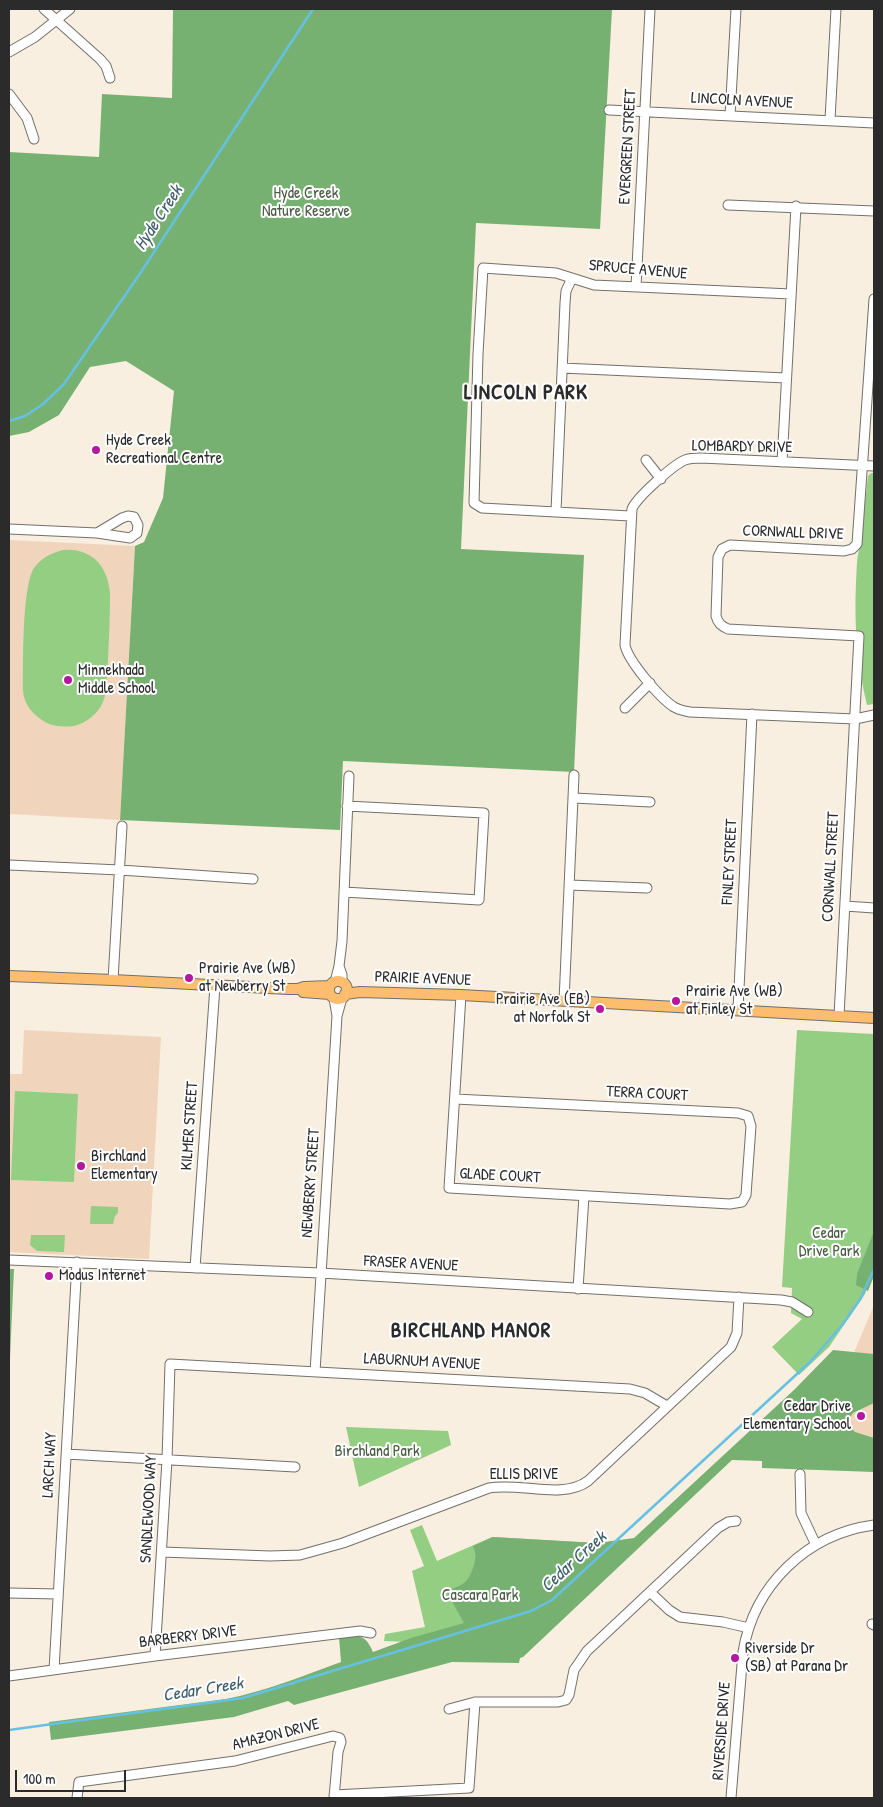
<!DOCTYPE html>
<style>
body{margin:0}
#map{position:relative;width:883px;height:1807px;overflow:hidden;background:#f8efe0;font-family:"Patrick Hand",sans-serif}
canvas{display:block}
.frame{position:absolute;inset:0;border:10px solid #2b2b2b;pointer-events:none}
.scale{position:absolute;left:15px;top:1770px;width:111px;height:22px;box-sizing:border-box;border:2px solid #2b2b2b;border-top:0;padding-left:6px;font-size:15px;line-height:18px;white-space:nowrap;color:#2b2b2b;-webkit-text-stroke:4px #fff;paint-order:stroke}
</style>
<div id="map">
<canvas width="883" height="1807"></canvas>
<div class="frame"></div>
<div class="scale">100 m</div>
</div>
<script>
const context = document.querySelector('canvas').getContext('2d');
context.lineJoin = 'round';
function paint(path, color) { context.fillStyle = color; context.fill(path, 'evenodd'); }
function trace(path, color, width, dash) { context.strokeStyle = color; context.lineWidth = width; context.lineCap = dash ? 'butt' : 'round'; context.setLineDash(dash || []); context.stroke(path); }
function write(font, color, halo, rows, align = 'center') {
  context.font = font + ' "Patrick Hand",sans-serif'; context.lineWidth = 4; context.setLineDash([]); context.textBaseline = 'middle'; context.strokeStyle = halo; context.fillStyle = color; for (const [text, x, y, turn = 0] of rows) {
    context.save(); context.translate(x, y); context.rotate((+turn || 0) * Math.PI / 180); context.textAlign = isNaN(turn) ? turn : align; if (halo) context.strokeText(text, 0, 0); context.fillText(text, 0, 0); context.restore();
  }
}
paint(new Path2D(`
 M9,540l126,6 -15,274 -111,-6z
 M24,1030l137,7 -12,222 -140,-7v-178h13z
 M874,1305v164l-27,-1 2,-104z`), '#f0d5bc');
paint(new Path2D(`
 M871,473h3v231l-7,1c-10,-41 -13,-81 -11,-123 1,-12 0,-24 4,-35l8,-71z
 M63,550c29,-2 45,16 47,44 0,22 -1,44 -2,66 -1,13 0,29 -5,42 -5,12 -17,21 -29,24 -9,1 -19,1 -27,-3 -13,-7 -23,-18 -24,-32 0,-26 -1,-105 11,-123 7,-10 17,-15 29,-18z
 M797,1030l77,4v236l-9,24 -36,53 -30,28 -27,-28 30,-28 -11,-6 1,-25 -10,-1z
 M15,1091l63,3 -4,88 -63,-2z
 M91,1206l27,1v6l-3,3 -2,8h-23z
 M31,1235h34l-1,17 -27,-1 -7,-6z
 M346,1427l102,4 3,14 -92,42z
 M422,1525l15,36 55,-24 104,6 -70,104 -142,-6 1,-7 40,-7 -13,-56 12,-5 -14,-36z`), '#94ce83');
paint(new Path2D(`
 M173,9h439l-12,220 -124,-6 -15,326 123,6 -10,217 -231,-11 -3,69 -220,-10 15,-274 9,-4 19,-44 11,-107 -48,-30 -36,6 -31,48 -30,17 -20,4v-284l90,5 3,-63 70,4z
 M874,1231v45l-6,15 -12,-6 1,-11z
 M9,1269h5l-5,112z
 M833,1350l41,4v49l-21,10 -7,10 9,9 19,6v34l-112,-4v-7l-30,-1 -209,197 -3,1 -1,5 -67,-1 -158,43 -6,-4 -54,16 -183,23 -2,-18 177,-23c40,-8 77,-23 115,-37l-2,-25c19,-2 26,-4 34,15l38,-14 53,-15 -18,-32c18,-7 22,-7 28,-26 2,-8 2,-11 -1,-19l20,-9 104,6 37,-5 161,-149z`), '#77b171');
trace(new Path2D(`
 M9,421l16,-5 18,-12 21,-20 75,-109 174,-266
 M9,1730l234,-32 288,-87 21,-11 259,-239 32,-37 18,-26 13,-29`), '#65c1e3', 2.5);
const minor = new Path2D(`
 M44,9l56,50 6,7 4,12
 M9,52l26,-15 35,-28
 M9,94l18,24 7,21
 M609,110l265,13
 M730,116l6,-107
 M830,120l6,-111
 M728,205l146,6
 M636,287l14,-278
 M562,368l224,10
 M646,460l15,19
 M782,462l14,-256
 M874,466l-173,-8c-6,0 -11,0 -16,2 -12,5 -49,38 -53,49l-7,136c3,16 35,53 49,62 5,3 10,4 16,5l165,7 19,-4
 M556,511l9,-208 1,-12 6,-13
 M630,516l-148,-8 -8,-5 4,-149 5,-86 73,5 38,12 197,9
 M9,529l88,4 33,5 7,-5 1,-8 -4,-8 -6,-1 -6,2 -25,15
 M625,708l25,-25
 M574,798l76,4
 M9,865l111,5 133,9
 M569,885l78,3
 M344,892l135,8 5,-87 -137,-7
 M845,906l29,2
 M339,966l3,9v7
 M113,980l9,-154
 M335,982l4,-16 3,-25 7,-165
 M334,998l3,18
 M564,1001l10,-226
 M738,1010l14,-296
 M839,1016l20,-380 -131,-7c-7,-3 -10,-6 -12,-13l2,-59 4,-8 8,-4 114,6 8,-2 5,-5 17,-245
 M455,1099l283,14 10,3 3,10 -5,69 -4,7 -12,2 -281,-16 12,-193
 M9,1260l311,13 461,27 11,2 16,10
 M195,1268l20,-282
 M578,1289l6,-93
 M315,1372l22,-356 5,-18
 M66,1454l229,13
 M800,1474l1,39 15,32
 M162,1552l108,4 30,-1 43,-12 146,-55c31,-6 73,12 99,-7l143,-134 6,-14 2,-36
 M650,1592l19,18 11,7 43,5 26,6
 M9,1593l49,1
 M872,1624l2,1
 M155,1656l12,-196 3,-96 460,25 15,4 22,13
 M54,1670l23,-408
 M9,1676l146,-20 205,-25 11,2
 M449,1709l26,-7h83l8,-2 3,-5 5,-25 13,-19 131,-123 10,-6 8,-1
 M334,1795l135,-7 6,-86
 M77,1798l2,-16 156,-21 98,-25 7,2 1,4 -3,10 -4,46
 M731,1798l12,-146c11,-67 64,-118 131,-127`);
const major = new Path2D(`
 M9,976l104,4 175,9h10l6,-2 26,-1
 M329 990a9 9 0 1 1 18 0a9 9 0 1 1-18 0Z
 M303,992l27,2
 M345,994l15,-2 101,3 413,23`);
trace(minor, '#73706a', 11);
trace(major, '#73706a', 12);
trace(minor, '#fff', 9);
trace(major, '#fcbd6f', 10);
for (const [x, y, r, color] of [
 [96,450,5,"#b5179e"],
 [68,680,5,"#b5179e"],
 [189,978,5,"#b5179e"],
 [676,1001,5,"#b5179e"],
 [600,1009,5,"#b5179e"],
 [81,1166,5,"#b5179e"],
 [49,1276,5,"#b5179e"],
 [861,1416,5,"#b5179e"],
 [735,1658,5,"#b5179e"]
]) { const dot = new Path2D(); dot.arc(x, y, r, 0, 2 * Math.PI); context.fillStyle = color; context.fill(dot); trace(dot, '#fff', 2); }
write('16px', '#2b2b2b', '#fff', [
 ["LINCOLN AVENUE",742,101,3],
 ["EVERGREEN STREET",628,147,-87],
 ["SPRUCE AVENUE",638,270,5],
 ["LOMBARDY DRIVE",742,447,1],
 ["CORNWALL DRIVE",793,533,2],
 ["FINLEY STREET",730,862,-87],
 ["CORNWALL STREET",831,867,-87],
 ["PRAIRIE AVENUE",423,979,2],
 ["TERRA COURT",647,1094,3],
 ["KILMER STREET",190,1126,-86],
 ["GLADE COURT",500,1176,3],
 ["NEWBERRY STREET",311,1183,-86],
 ["FRASER AVENUE",411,1264,3],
 ["LABURNUM AVENUE",422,1362,3],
 ["LARCH WAY",50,1465,-87],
 ["ELLIS DRIVE",524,1475],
 ["SANDLEWOOD WAY",149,1509,-87],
 ["BARBERRY DRIVE",188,1637,-7],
 ["RIVERSIDE DRIVE",722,1731,-86],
 ["AMAZON DRIVE",276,1735,-14]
]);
write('16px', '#4a5c45', '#fff', [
 ["Hyde Creek",306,194],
 ["Nature Reserve",306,212],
 ["Cedar",829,1234],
 ["Drive Park",829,1252],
 ["Birchland Park",377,1452],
 ["Cascara Park",480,1596]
]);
write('16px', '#2b2b2b', '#fff', [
 ["Hyde Creek",106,441],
 ["Recreational Centre",106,459],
 ["Minnekhada",78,671],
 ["Middle School",78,689],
 ["Prairie Ave (WB)",199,969],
 ["at Newberry St",199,987],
 ["Prairie Ave (WB)",686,992],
 ["at Finley St",686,1010],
 ["Prairie Ave (EB)",590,1000,"right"],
 ["at Norfolk St",590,1018,"right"],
 ["Birchland",91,1157],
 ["Elementary",91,1175],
 ["Modus Internet",59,1276],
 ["Cedar Drive",851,1407,"right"],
 ["Elementary School",851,1425,"right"],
 ["Riverside Dr",745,1649],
 ["(SB) at Parana Dr",745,1667]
], 'left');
write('italic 18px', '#3f606b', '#fff', [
 ["Hyde Creek",159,218,-57],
 ["Cedar Creek",574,1562,-42],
 ["Cedar Creek",203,1690,-9]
]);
context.letterSpacing = '1px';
write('bold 21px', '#2b2b2b', '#fff', [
 ["LINCOLN PARK",526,393],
 ["BIRCHLAND MANOR",471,1331]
]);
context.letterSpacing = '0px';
</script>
